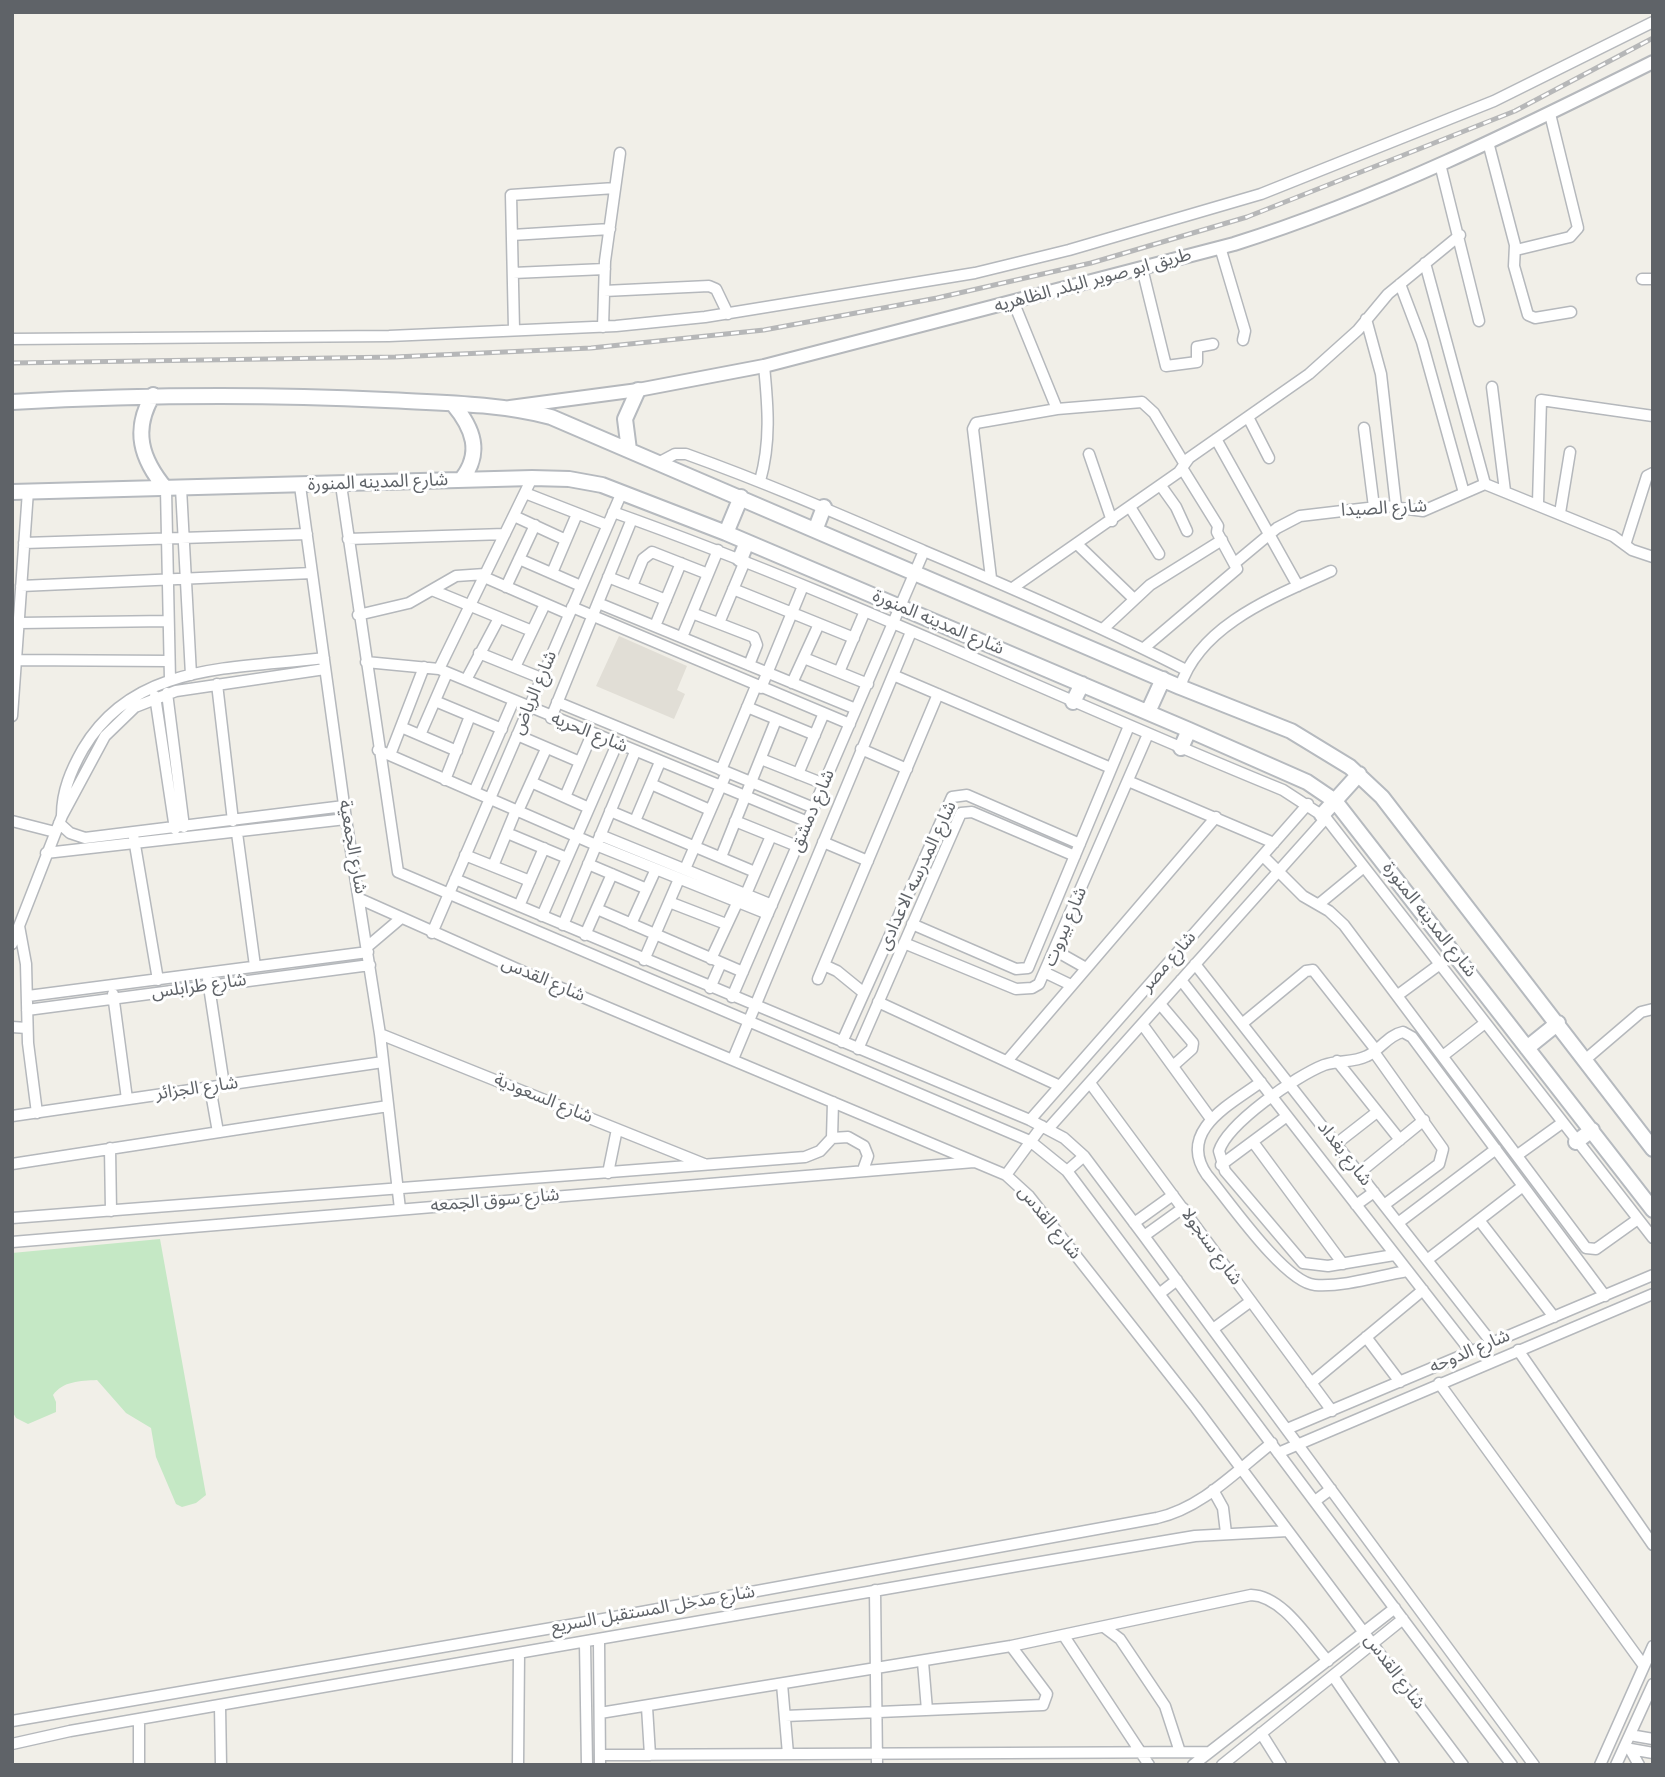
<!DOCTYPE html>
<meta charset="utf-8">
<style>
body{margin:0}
#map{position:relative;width:1665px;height:1777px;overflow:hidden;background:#f1efe8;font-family:Roboto,sans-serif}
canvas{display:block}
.frame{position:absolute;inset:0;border:14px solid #5f6368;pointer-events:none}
</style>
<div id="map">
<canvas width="1665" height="1777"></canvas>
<div class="frame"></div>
</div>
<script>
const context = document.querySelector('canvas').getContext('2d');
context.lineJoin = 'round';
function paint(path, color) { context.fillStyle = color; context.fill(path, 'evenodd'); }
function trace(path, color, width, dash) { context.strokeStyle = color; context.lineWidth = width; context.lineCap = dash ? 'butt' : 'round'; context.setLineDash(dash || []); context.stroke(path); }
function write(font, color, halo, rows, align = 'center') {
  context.font = font + ' Roboto,"Noto Sans Arabic",sans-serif'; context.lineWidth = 6; context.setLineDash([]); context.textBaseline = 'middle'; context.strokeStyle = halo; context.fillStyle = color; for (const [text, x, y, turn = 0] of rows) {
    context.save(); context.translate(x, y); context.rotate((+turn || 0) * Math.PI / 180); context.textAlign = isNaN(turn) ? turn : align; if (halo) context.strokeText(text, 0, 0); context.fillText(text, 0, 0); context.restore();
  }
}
paint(new Path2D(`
 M619,636l68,30 -10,24 8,4 -11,25 -78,-33z`), '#e1ded6');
paint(new Path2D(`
 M160,1239l46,256 -10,8 -14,4 -6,-3 -20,-47 -5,-29 -25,-15 -29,-33c-17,1 -34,1 -44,15l3,7v10l-28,12 -12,-6 -4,-7v-158z`), '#c5e8c5');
const minor = new Path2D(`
 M1488,142l27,103 -1,21 14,49 7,3 36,-6
 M1440,164l39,157
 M512,235l98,-6
 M1220,247l25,84 -2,9
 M1516,250l54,-13 8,-9 -28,-114
 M1425,263l60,221
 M1142,268l24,98 31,-4v-15l16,-3
 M513,273l92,-4
 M1642,279h11
 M1400,284l22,58 42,151
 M604,291l105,-5 7,3 12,25
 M1013,301l44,108
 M1366,319l15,55 15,132
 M603,327l2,-66 15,-108
 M514,329l-3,-134 104,-7
 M12,339l377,-3 227,-10 89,-9 270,-44 94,-23 192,-56 233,-93 159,-79
 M1492,387l13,104
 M1248,417l21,41
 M1364,428l10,79
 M1216,439l82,147
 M1089,454l23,67
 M658,463l17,-9h11c81,29 159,63 238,97 88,37 176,75 262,119
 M760,481c11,-39 8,-75 4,-115
 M341,485l57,387 632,269 37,30 445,594
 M300,486l46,333 34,215 20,175
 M1161,486l15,21 11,24
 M181,488l10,187
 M166,489l4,191
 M525,493l82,32
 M1538,503l3,-103 112,16
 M1130,507l29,47
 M613,512c228,81 446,187 670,278l43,28 327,420
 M1560,513l10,-61
 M514,516l52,24
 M348,539l157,-5
 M24,543l283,-9
 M1078,545l56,54
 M1625,545l22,-69 6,-3
 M519,559l62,27
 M1235,563l42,-35 23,-12 85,-10 38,5 62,-27 128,52 19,14 21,7
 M552,573l25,-59
 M484,577l85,37
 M608,577l58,23
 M991,578l-18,-149 3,-6 81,-14 85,-7 12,11 30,50
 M21,586l291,-13
 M632,586l11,-27 9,-7 56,22
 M506,587l29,-62
 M1014,587l165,-115 10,-14 120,-84 49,-44 30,-36 72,-59
 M733,589l121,49
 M432,590l100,41
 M598,603l258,106
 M572,607l278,117
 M692,613l62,24 3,8 -8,20
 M358,615l51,-12 47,-27 29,-2
 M19,623l149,-2
 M719,623l26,-62
 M655,626l26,-63
 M1104,628l46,-43 72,-45
 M682,637l36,-87
 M1144,648l93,-79 -20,-37 1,-6 -36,-58
 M479,653l62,25
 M804,658l64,26
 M16,660l153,1
 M366,662l73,7 369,153
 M515,667l30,-63
 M439,669l93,-191
 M839,672l26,-61
 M893,675l218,93
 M466,680l33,-62
 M792,683l27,-59
 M217,684l16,137
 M1180,687c20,-63 96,-91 151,-116
 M761,688l42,-102
 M167,693l17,134
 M155,696l20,133
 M435,701l67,28
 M557,702l257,106
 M747,707l68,28
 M12,716l16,-225
 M551,718l81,-199
 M401,727l56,24
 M420,735l27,-62
 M517,735l63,27
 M861,749l46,20
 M378,750l218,95 172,69
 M390,755l34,-88
 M761,759l63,25
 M721,770l35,-84
 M798,774l26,-61
 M445,780l25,-64
 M1128,781l146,62
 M531,782l58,26
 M651,784l59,26
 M474,792l39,-90
 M565,797l27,-63
 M518,811l28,-62
 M610,811l145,61
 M62,815c0,-24 9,-45 21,-66 51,-87 152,-80 241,-91
 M12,821l43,11
 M635,821l25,-59
 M735,821l62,25
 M59,823l11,10 15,5 259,-32
 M237,833l18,133
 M507,833l60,25
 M600,835l172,70
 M134,839l24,141
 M823,842l45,19
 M46,853l300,-34
 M465,855l65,26
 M1263,856l40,40 26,15 15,14 242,323 10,1 42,-30
 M721,857l55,-137
 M588,864l59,25
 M493,866l23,-56
 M685,869l42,-97
 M455,879l575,241 34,18 20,18 60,80 390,529
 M746,894l25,-58
 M360,899l175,78 471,198 23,21 167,212 267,357
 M669,902l57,22
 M1319,904l45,-37
 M519,906l25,-58
 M597,909l146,63
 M542,916l75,-172
 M631,924l25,-55
 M912,924l104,45 12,-1 101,-242
 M563,925l72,-173
 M19,926l7,38 2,79 9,70
 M432,933l190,-441
 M585,935l27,-61
 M904,943l112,46 16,-1 7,-4 109,-250
 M12,944l50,-128 43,-80 30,-29 41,-16 149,-22
 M367,947l33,-28
 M1056,951l30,17
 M711,959l27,-58
 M644,960l35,-81
 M1195,964l297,379
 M824,965l13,6 27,22
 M1046,973l25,12
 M818,979l120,-285
 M208,980l16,105
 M1181,980l290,372
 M710,988l11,-25
 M113,994l14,105
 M1398,995l57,-42
 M28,996l340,-44
 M732,997l192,-446
 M878,1002l182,84
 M1160,1004l33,39 -1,6 -19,17
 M27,1010l343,-45
 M1243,1023l63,-52 7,-1 63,80
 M1142,1024l69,95
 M12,1027l15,1
 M380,1034l324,130
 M842,1042l110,-245 15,-2 113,49
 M858,1049l103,-236 11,-1 103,44
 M1374,1052l69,97 -4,15 -55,41
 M1444,1055l41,-32
 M733,1059l178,-427
 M1586,1059l55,-47 12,-3
 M1007,1061l209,-244
 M1337,1061l63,79
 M1261,1082c-30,22 -85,49 -54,93 21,25 78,108 108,110 30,2 63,-9 92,-14
 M1090,1083l242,328
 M210,1087l8,45
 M12,1116l371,-54
 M1030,1120l278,-316
 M1048,1129l278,-311
 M832,1138l16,-1 16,9 4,10 -5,14
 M1253,1142l90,122
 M1336,1144l41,-32
 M110,1148l1,63
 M1519,1154l43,-31
 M12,1164l376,-58
 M1221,1165l66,-49
 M1067,1171l17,-15
 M608,1173l9,-44
 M1359,1173l65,-53
 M1006,1175l36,-49
 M1356,1205l18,-13
 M12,1218l793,-61 15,-6 12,-13 1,-36
 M1479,1220l75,97
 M1134,1223l39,-28
 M1398,1223l98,-74
 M1144,1236l39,-28
 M12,1242l962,-80
 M1394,1255l-66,11 -25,-3 -78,-92 -6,-20c9,-28 77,-75 105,-86 14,-5 29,-2 43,-9 13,-6 21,-21 36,-24l9,5 193,259
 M1427,1260l96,-74
 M1159,1294l18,-14
 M1213,1329l38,-28
 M1366,1337l34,45
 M1518,1350l135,195
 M1311,1383l112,-93
 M1439,1383l205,283
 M1287,1429l366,-154
 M1278,1453l375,-159
 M1213,1490l10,18 3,25
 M1315,1501l16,-12
 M875,1590l2,175
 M1104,1627l16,12 45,67 15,46
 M1064,1636l85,129
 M599,1641l1,124
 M585,1643l2,122
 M923,1662l4,48
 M1333,1676l61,89
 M782,1684l6,70
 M220,1706l1,59
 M647,1707l3,48
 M600,1713l411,-67 240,-51c32,1 57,44 77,66
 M785,1716l258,-11 4,-11 -36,-48
 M12,1721l575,-99 570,-104c45,-10 79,-47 115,-75
 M1261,1733l20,32
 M1630,1735l23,4
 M12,1744l58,-13 953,-166 172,-29 93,-5
 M1625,1748l28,5
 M1630,1749l9,16
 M600,1755l609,-3
 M139,1765v-46
 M518,1765l1,-111
 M1193,1765l202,-157
 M1222,1765l181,-146
 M1600,1765l53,-119
 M1616,1765l37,-81`);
const tertiary = new Path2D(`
 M510,407l128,-17 126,-24 470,-122c146,-46 283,-114 419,-182`);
const secondary = new Path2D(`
 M153,395c-21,35 -12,64 13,94
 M12,402c125,-7 249,-8 374,-2 55,3 111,3 165,17l629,270 111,44 59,36 32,30 271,352
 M453,404c20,24 30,49 8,76
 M629,450l-4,-31 13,-29
 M12,492l520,-14 37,1 33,6 124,48 463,197 118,52 28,19 318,409
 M816,528l8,-21
 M726,533l15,-36
 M740,559l7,-17
 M1073,702l9,-18
 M1148,712l15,-33
 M1181,748l8,-18
 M1322,815l37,-41
 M1527,1048l31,-25
 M1576,1142l16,-12`);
trace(minor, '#b5b8bc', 13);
trace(tertiary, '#b5b8bc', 16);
trace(secondary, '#b6babf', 18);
trace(minor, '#fff', 10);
trace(tertiary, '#fff', 12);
trace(secondary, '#fff', 14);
const rail = new Path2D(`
 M12,363l383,-6 196,-9 173,-18 173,-32 154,-35 156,-46 268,-106 138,-73`);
trace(rail, '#b6b7b8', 5);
trace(rail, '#fff', 2.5, [8]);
write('18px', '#5f6368', '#fff', [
 ["طريق ابو صوير البلد, الظاهريه",1093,281,-15],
 ["شارع المدينه المنورة",378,483,-2],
 ["شارع الصيدا",1384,509,-3],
 ["شارع المدينه المنورة",938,623,23],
 ["شارع الرياض",535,693,-67],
 ["شارع الحريه",589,733,22],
 ["شارع دمشق",813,811,-67],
 ["شارع الجمعية",352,847,80],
 ["شارع المدرسه الاعدادى",918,876,-65],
 ["شارع المدينه المنورة",1429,920,52],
 ["شارع بيروت",1066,927,-67],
 ["شارع مصر",1169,962,-49],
 ["شارع القدس",543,980,23],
 ["شارع طرابلس",199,987,-8],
 ["شارع الجزائر",197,1089,-8],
 ["شارع السعودية",543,1099,22],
 ["شارع بغداد",1344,1154,52],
 ["شارع سوق الجمعه",495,1201,-5],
 ["شارع القدس",1049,1223,51],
 ["شارع سنجولا",1211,1247,54],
 ["شارع الدوحه",1470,1352,-23],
 ["شارع مدخل المستقبل السريع",653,1610,-10],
 ["شارع القدس",1394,1672,53]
]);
</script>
